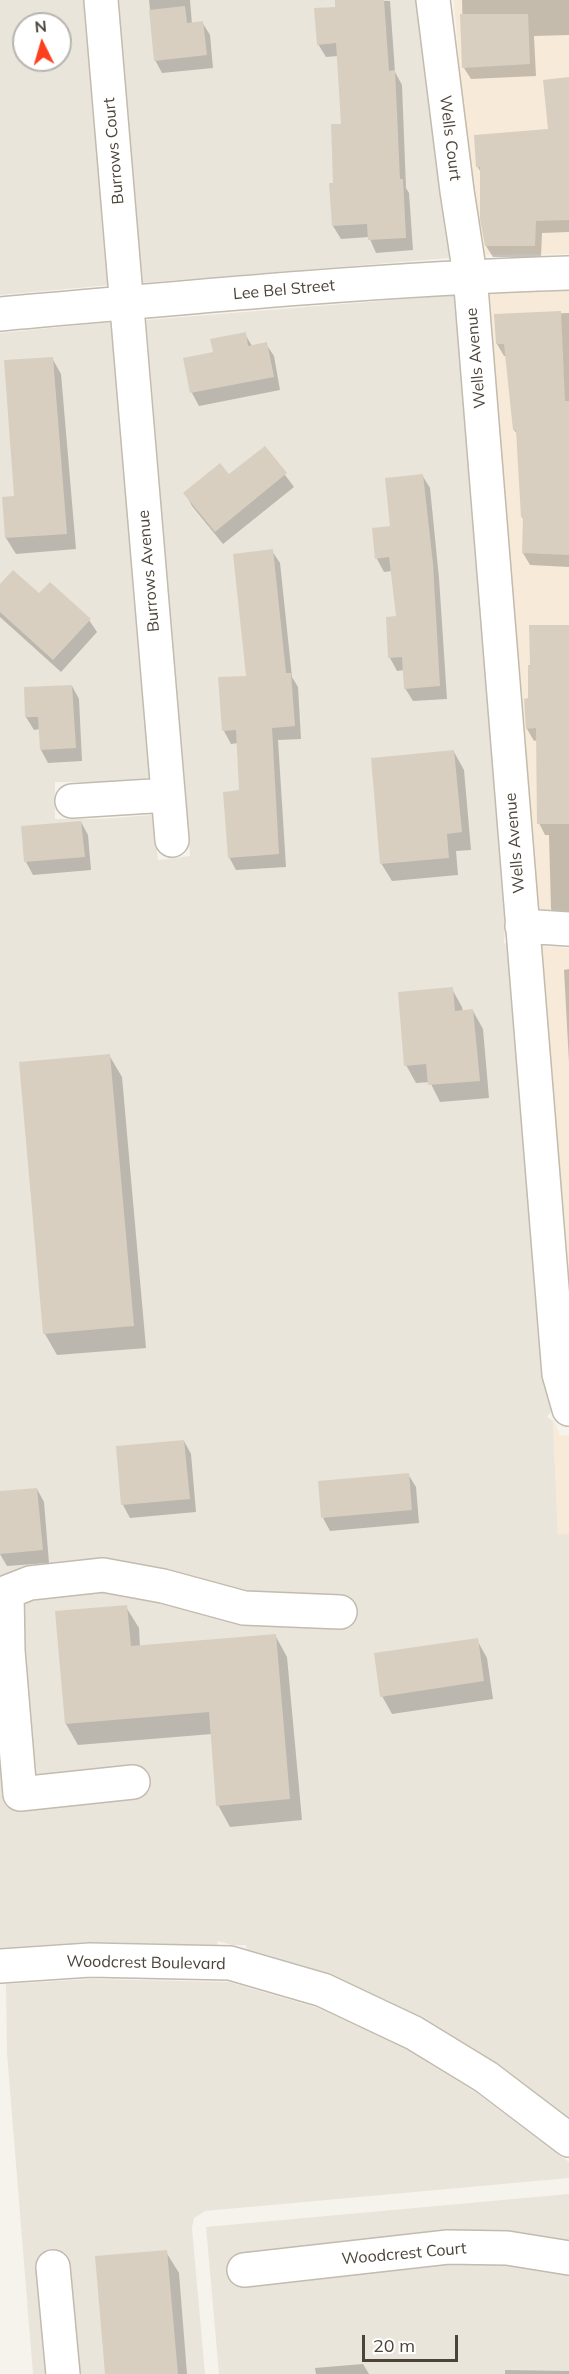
<!DOCTYPE html>
<style>
body{margin:0}
#map{position:relative;width:569px;height:2374px;overflow:hidden;background:#f6f3ec;font-family:Mulish,sans-serif}
canvas{display:block}
.north{position:absolute;left:12px;top:12px;width:60px;height:60px;box-sizing:border-box;background:#fff;border:2px solid #b7b4b0;border-radius:50%;rotate:355deg;font-size:16px;font-weight:700;line-height:24px;text-align:center;color:#4b4439}
.north::after{content:'';display:block;margin:auto;width:21px;height:27px;background:#fc3f1d;clip-path:polygon(50% 0,100% 100%,50% 72%,0 100%)}
.scale{position:absolute;left:362px;top:2335px;width:96px;height:27px;box-sizing:border-box;border:3px solid #4b4439;border-top:0;padding-left:8px;font-size:18px;line-height:21px;white-space:nowrap;color:#4b4439;-webkit-text-stroke:4px #fff;paint-order:stroke}
</style>
<div id="map">
<canvas width="569" height="2374"></canvas>
<div class="north">N</div>
<div class="scale">20 m</div>
</div>
<script>
const context = document.querySelector('canvas').getContext('2d');
context.lineJoin = 'round';
function paint(path, color) { context.fillStyle = color; context.fill(path, 'evenodd'); }
function trace(path, color, width, dash) { context.strokeStyle = color; context.lineWidth = width; context.lineCap = dash ? 'butt' : 'round'; context.setLineDash(dash || []); context.stroke(path); }
function write(font, color, halo, rows, align = 'center') {
  context.font = font + ' Mulish,sans-serif'; context.lineWidth = 4.5; context.setLineDash([]); context.textBaseline = 'middle'; context.strokeStyle = halo; context.fillStyle = color; for (const [text, x, y, turn = 0] of rows) {
    context.save(); context.translate(x, y); context.rotate((+turn || 0) * Math.PI / 180); context.textAlign = isNaN(turn) ? turn : align; if (halo) context.strokeText(text, 0, 0); context.fillText(text, 0, 0); context.restore();
  }
}
paint(new Path2D(`
 M0,0h85l25,285 -110,10zM24,24h36v36h-36z
 M118,0h298l34,258 -308,25z
 M455,295l50,631 -1,17 3,1 36,431 9,35 -5,7 6,4 5,113h11v584l-74,-56 -73,-45 -93,-44 -82,-24 -1,-4h-14l-14,-4 -1,4 -128,-3 -89,6v-1615l113,-11 37,456 -53,4h-42v37h45l53,-4 5,45 32,-4 -44,-536z
 M91,1979l138,3 89,26 89,41 70,44 92,69v16l-364,33 -11,7 -2,10 13,146h-172l-26,-321 -1,-69z
 M569,2194v180h-350l-13,-147z`), '#eae5da');
paint(new Path2D(`
 M454,0h115v254l-86,1 -22,-164z
 M569,291v620l-33,-2 -48,-616z
 M540,946l29,2v346z
 M553,1421l3,3 4,12 9,-1v99l-11,1z`), '#f7ead8');
paint(new Path2D(`
 M149,0h41l2,24 10,-2 8,13 3,33 -51,5 -7,-13z
 M336,0l54,1 5,71 7,13 4,103 3,5 4,57 -37,3 -7,-16 -28,2 -8,-13 1,-42 9,-59 -5,-69 -12,1 -8,-13 19,-35z
 M462,0h107v35l-35,1 2,40 -65,3 -7,-11z
 M569,79v153l-27,1 -1,24h-48l-7,-11 -4,-72 -5,-8 73,-35z
 M569,313v254l-39,-2 -7,-12 1,-32 -2,-4 -4,-82 -4,-5 -7,-74h-3l-7,-12 -1,-29z
 M245,334l7,12 14,-2 8,12 6,34 -81,16 -7,-13 23,-39z
 M52,358l9,16 15,175 -60,5 -10,-16 -2,-39 12,-1z
 M265,448l29,39 -71,57 -31,-38 -7,-13 44,-17z
 M422,475l8,13 9,90 8,121 -34,2 -8,-13 -1,-18 -7,1 -7,-13 -3,-40 10,-1 -5,-46 -8,1 -7,-13 14,-32z
 M272,551l8,12 12,114 6,10 3,52 -23,1 8,127 -50,3 -7,-13 12,-65 -3,-49 -7,1 -7,-13 24,-54z
 M0,586l89,34 8,12 -36,40 -61,-55z
 M569,626v294h-11l-7,-11 -2,-74h-4l-6,-12 -2,-83 -3,1 -7,-12 2,-29z
 M72,686l7,13 3,62 -34,2 -7,-13 -1,-21 -6,1 -8,-13z
 M454,752l10,18 7,80 -15,1 2,24 -66,6 -11,-18z
 M81,822l7,13 3,35 -58,5 -7,-13z
 M569,969v94l-5,-93z
 M452,989l10,18 1,5 10,-1 10,18 6,69 -49,4 -10,-20 -14,1 -10,-18z
 M109,1055l13,22 24,271 -89,7 -12,-21z
 M184,1441l7,13 5,58 -66,6 -7,-13 -5,-58z
 M408,1474l8,13 3,36 -89,8 -7,-13z
 M37,1489l7,13 5,61 -42,3 -7,-12v-61z
 M126,1607l13,21 1,19 135,-12 12,22 15,163 -72,7 -12,-22 -6,-71 -134,11 -12,-21z
 M477,1640l10,18 6,41 -101,15 -10,-18z
 M166,2252l13,21 8,101h-80z
 M363,2364l6,10h-53l-1,-6z
 M505,2370l64,1v3h-64z`), '#0003');
paint(new Path2D(`
 M335,0h49l5,71 6,-1 5,109h3l3,59 -38,2 -1,-16 -35,2 -3,-43h4l-2,-59h10l-5,-81 -19,2 -3,-37 21,-1z
 M185,6l2,17 16,-2 4,34 -53,6 -5,-51z
 M460,14h68l2,50 -68,4z
 M569,77v143l-33,1 -1,25h-50l-5,-27v-52h-4l-2,-32 74,-6 -5,-49z
 M561,311l4,90h4v154l-47,-2 1,-36h-2l-5,-87h-3l-9,-86h-8l-2,-30z
 M246,332l2,14 19,-4 7,35 -84,16 -7,-35 30,-6 -3,-13z
 M53,357l14,177 -62,4 -3,-41 12,-1 -10,-136z
 M265,446l22,27 -72,59 -32,-39 37,-30 9,11z
 M423,474l10,90 7,122 -36,3 -2,-32 -14,1 -2,-41 10,-1 -7,-59 -14,2 -3,-31 18,-2 -5,-48z
 M273,549l13,124h5l4,53 -23,2 7,126 -51,4 -5,-66 16,-2 -3,-60 -14,1 -4,-54 28,-1 -13,-122z
 M13,570l26,23 11,-11 41,37 -38,41 -53,-48v-28z
 M529,625h40v199h-32l-1,-96 -10,1 -2,-30 4,-1v-33h2z
 M72,685l4,63 -36,2 -2,-33h-13l-1,-30z
 M454,750l8,82 -15,2 2,24 -69,6 -9,-106z
 M81,821l4,36 -61,5 -3,-36z
 M453,987l2,24 18,-2 7,72 -52,4 -2,-21 -22,2 -6,-74z
 M110,1054l24,272 -91,8 -24,-272z
 M184,1440l6,59 -69,6 -5,-59z
 M409,1473l3,37 -91,8 -3,-37z
 M37,1488l6,62 -43,4v-63z
 M127,1605l4,41 145,-12 14,165 -74,7 -7,-94 -144,12 -10,-113z
 M478,1638l6,43 -104,16 -6,-44z
 M167,2250l11,124h-73l-10,-118z`), '#d8cfc1');
const minor = new Path2D(`
 M101,0l71,840
 M433,0l24,191 13,84 89,1099 10,35
 M0,314c189,-17 379,-35 569,-41
 M72,801l96,-6
 M522,926l47,3
 M133,1782l-113,12 -12,-143 -1,-59 23,-9 73,-8 60,11 81,22 96,4
 M0,1966l90,-6 140,3 93,27 91,43 72,44 83,63
 M53,2267l10,107
 M244,2270l204,-23 59,1 62,10`);
trace(minor, '#c2bbae', 36);
trace(minor, '#fff', 33);
write('16px', '#4b4439', '#fff', [
 ["Wells Court",450,138,83],
 ["Burrows Court",114,151,-95],
 ["Lee Bel Street",284,290,-5],
 ["Wells Avenue",476,358,-95],
 ["Burrows Avenue",149,571,-95],
 ["Wells Avenue",515,843,-95],
 ["Woodcrest Boulevard",146,1963,1],
 ["Woodcrest Court",404,2254,-5]
]);
</script>
